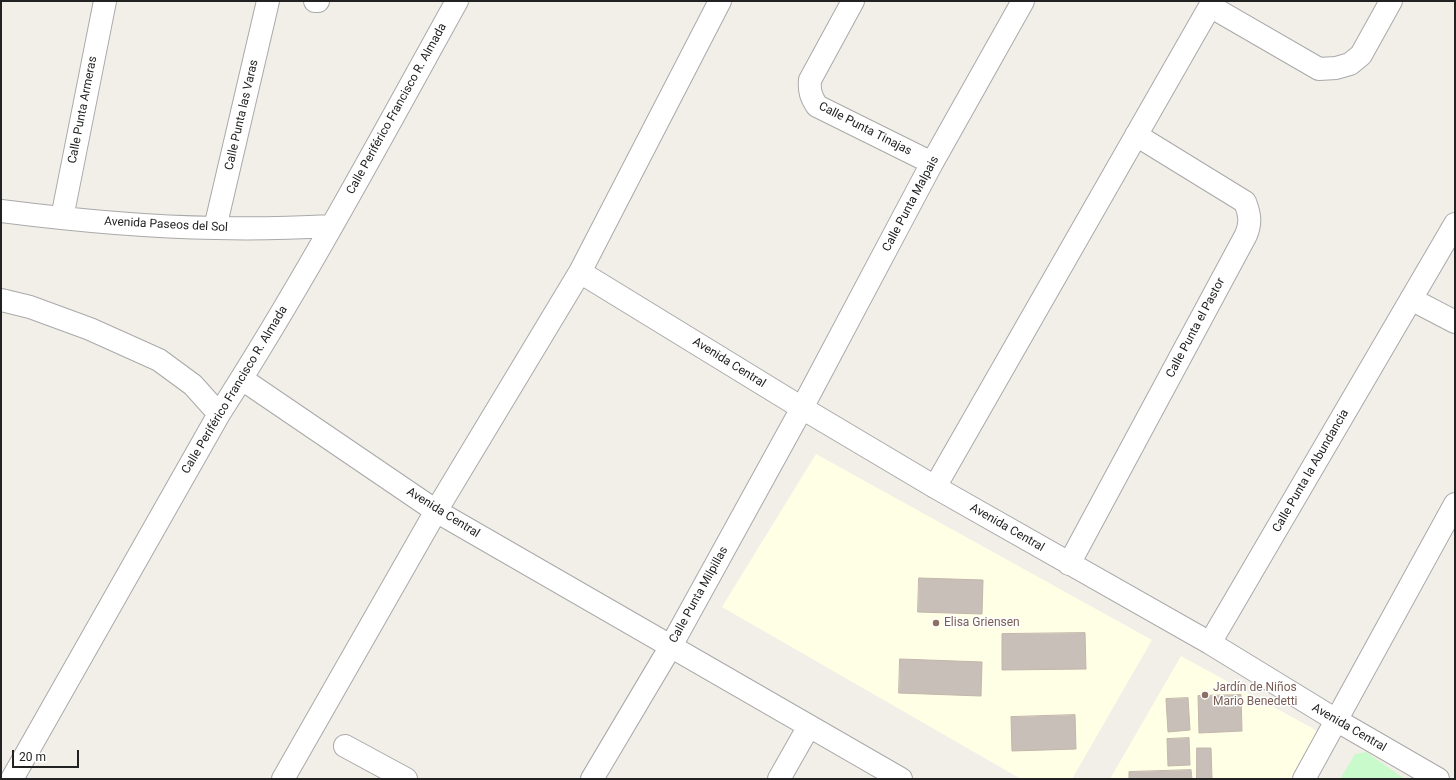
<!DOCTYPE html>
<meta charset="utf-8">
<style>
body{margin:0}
#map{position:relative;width:1456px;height:780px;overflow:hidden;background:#f2efe9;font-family:Roboto,sans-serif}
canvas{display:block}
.frame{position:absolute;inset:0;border:2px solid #222;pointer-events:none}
.scale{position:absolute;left:12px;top:750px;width:67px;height:18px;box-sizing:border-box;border:2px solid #222;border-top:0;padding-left:5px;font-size:12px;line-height:14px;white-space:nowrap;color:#222;-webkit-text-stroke:3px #fff;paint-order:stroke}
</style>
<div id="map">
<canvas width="1456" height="780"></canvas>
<div class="frame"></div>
<div class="scale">20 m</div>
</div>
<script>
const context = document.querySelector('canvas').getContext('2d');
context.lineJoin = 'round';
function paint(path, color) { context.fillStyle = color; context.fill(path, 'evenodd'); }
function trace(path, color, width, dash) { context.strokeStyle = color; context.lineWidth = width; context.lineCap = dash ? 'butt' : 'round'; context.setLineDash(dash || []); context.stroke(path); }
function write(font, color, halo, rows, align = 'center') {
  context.font = font + ' Roboto,sans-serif'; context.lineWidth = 3; context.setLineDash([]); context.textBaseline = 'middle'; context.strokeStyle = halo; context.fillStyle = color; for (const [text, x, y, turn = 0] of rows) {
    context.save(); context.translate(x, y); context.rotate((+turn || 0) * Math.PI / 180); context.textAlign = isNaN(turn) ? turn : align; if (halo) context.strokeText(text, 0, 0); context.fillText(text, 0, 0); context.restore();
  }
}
paint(new Path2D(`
 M816,454l336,186 -80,139h-51l-299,-172z
 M1181,656l142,78 -26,45h-187z`), '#ffffe5');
paint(new Path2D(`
 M1366,752l39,27h-65l15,-25z`), '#c8facc');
const building = new Path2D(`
 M919,578l64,2 -1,34 -64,-2z
 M1085,633l1,36 -84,1v-36z
 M900,659l82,3 -1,34 -82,-3z
 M1241,695l1,36 -43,2 -1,-37z
 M1188,698l2,32 -22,2 -2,-33z
 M1075,715l1,34 -64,2 -1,-34z
 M1189,738l1,27 -22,1 -1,-27z
 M1197,748h14l1,31h-15z
 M1191,770l1,9h-63v-7z`);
paint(building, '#c7bfb8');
trace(building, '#c4b6ab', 1);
const minor = new Path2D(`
 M315,1h3
 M853,1l-43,79c-1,11 1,17 7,26l115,57
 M1210,6l109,63 17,-1 14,-4 11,-9 30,-54
 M1,211c71,9 143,16 215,17 39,1 77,0 116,-2
 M62,218l43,-217
 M215,228l53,-227
 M580,272l222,136 133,79 275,156 126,77 102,59
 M1411,299l44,23
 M1,300l29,7 60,22 69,31 34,25 26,29
 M242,379l194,132 465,268
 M935,487l278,-486
 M1069,564l177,-329c5,-12 4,-20 -1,-33l-109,-67
 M1210,643l245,-419
 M345,746l61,33
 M12,779l207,-365c86,-134 161,-274 238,-413
 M283,779l153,-268 144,-239 140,-271
 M592,779l79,-133 131,-238 130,-245 91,-162
 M779,779l30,-53
 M1304,779l151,-275`);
trace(minor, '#a9a9a9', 24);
trace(minor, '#fff', 22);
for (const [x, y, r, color] of [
 [936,623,4,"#8d6e63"],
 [1205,695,4,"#8d6e63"]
]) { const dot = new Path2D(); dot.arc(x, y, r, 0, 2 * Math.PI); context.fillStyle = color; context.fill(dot); trace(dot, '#fff', 1.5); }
write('12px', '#222', '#fff', [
 ["Calle Periférico Francisco R. Almada",397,109,-61],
 ["Calle Punta Armeras",83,110,-79],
 ["Calle Punta las Varas",242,115,-77],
 ["Calle Punta Tinajas",865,129,27],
 ["Calle Punta Malpais",911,204,-62],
 ["Avenida Paseos del Sol",166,225,3],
 ["Calle Punta el Pastor",1196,328,-62],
 ["Avenida Central",729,363,32],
 ["Calle Periférico Francisco R. Almada",235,390,-59],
 ["Calle Punta la Abundancia",1311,471,-60],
 ["Avenida Central",443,513,32],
 ["Avenida Central",1007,528,30],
 ["Calle Punta Milpillas",699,595,-61],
 ["Avenida Central",1349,728,30]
]);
write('12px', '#785e54', '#fff', [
 ["Elisa Griensen",944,623],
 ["Jardín de Niños",1213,688],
 ["Mario Benedetti",1213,702]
], 'left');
</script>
